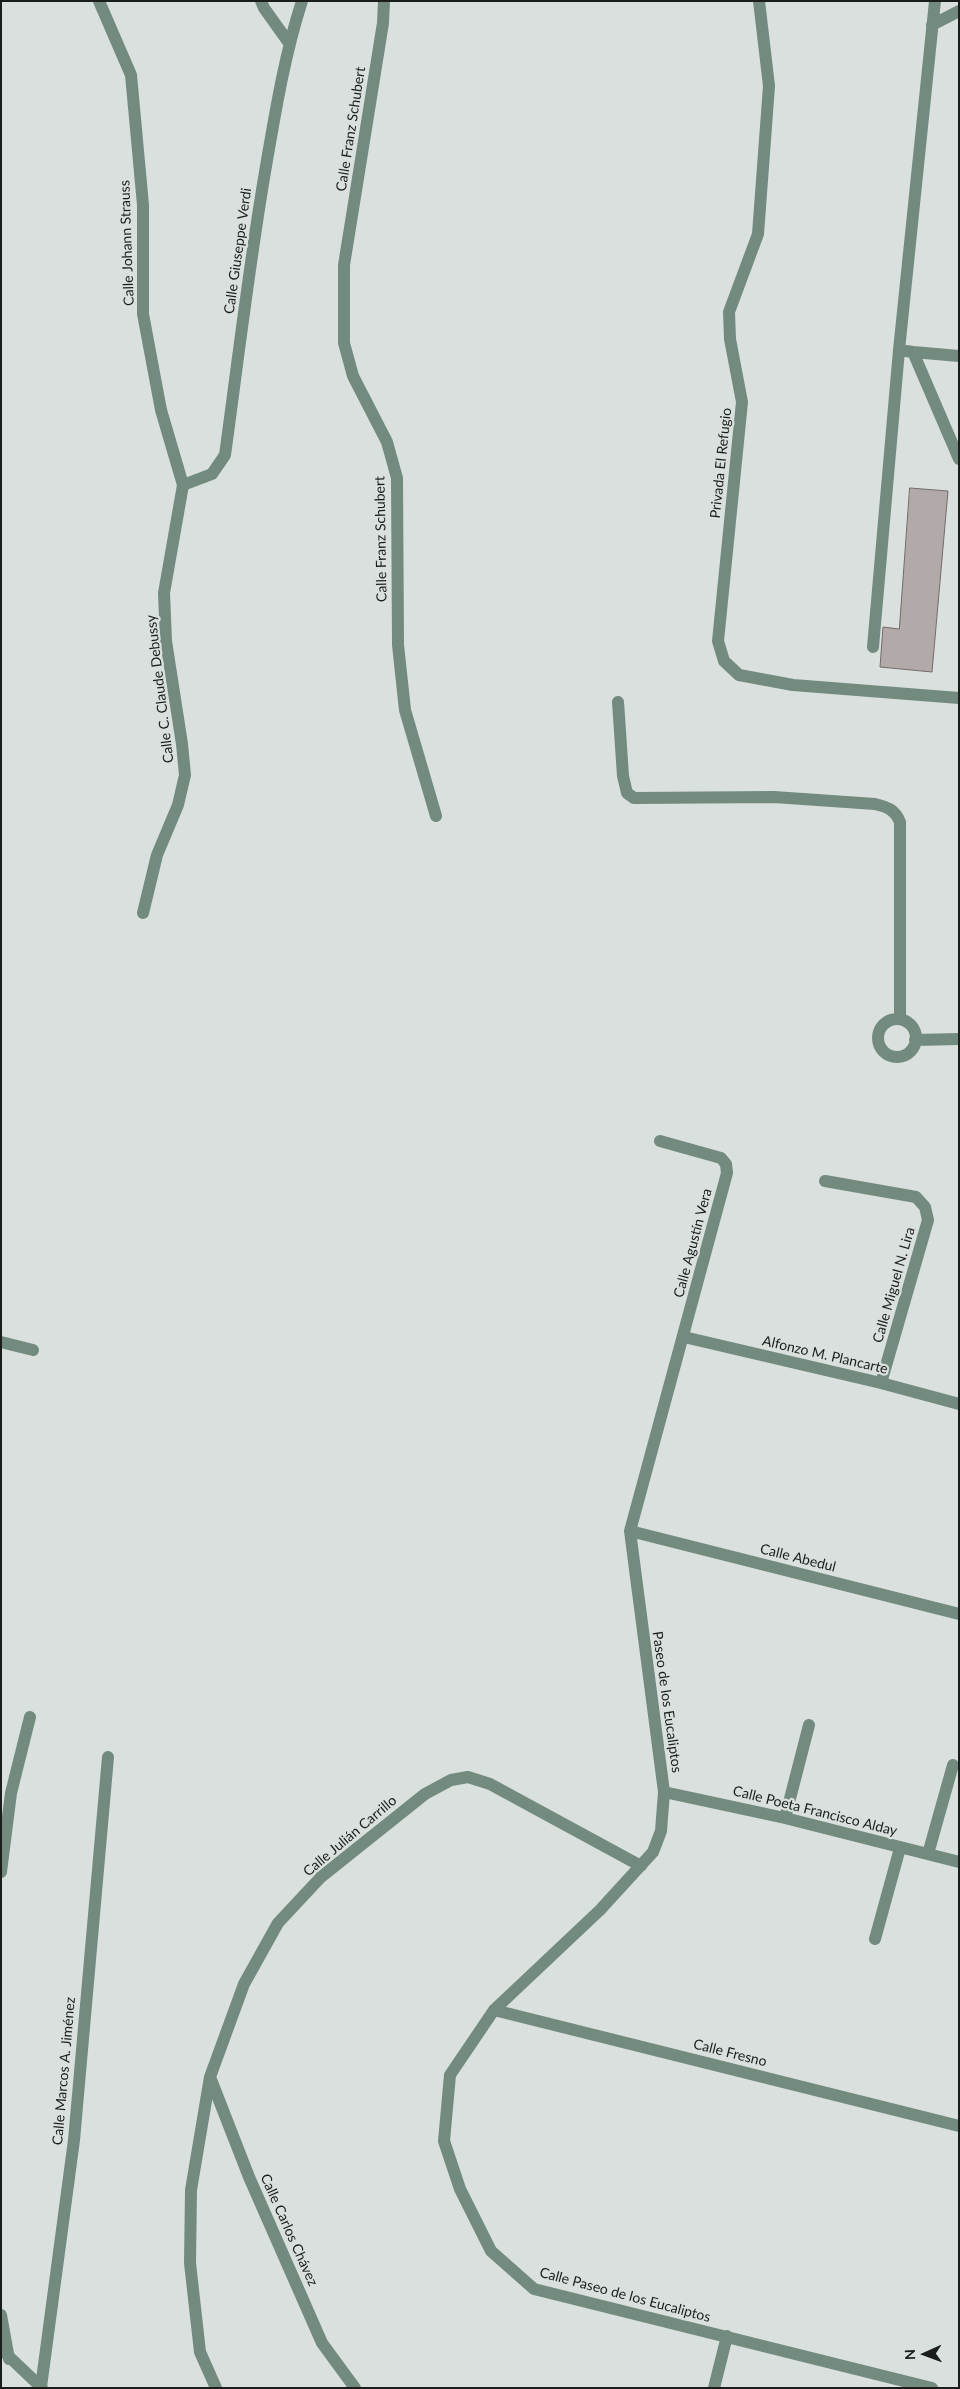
<!DOCTYPE html>
<meta charset="utf-8">
<style>
body{margin:0}
#map{position:relative;width:960px;height:2389px;overflow:hidden;background:#dae0dd;font-family:Lato,sans-serif}
canvas{display:block}
.frame{position:absolute;inset:0;border:2px solid #1b1d1c;pointer-events:none}
.north{position:absolute;left:900px;top:2329px;width:50px;height:50px;-webkit-text-stroke:4px #dae0dd;paint-order:stroke;rotate:268deg;font-size:14px;font-weight:700;line-height:20px;text-align:center;color:#1b1d1c}
.north::after{content:'';display:block;margin:auto;width:18px;height:22px;background:#1b1d1c;clip-path:polygon(50% 0,100% 100%,50% 72%,0 100%)}
</style>
<div id="map">
<canvas width="960" height="2389"></canvas>
<div class="frame"></div>
<div class="north">N</div>
</div>
<script>
const context = document.querySelector('canvas').getContext('2d');
context.lineJoin = 'round';
function paint(path, color) { context.fillStyle = color; context.fill(path, 'evenodd'); }
function trace(path, color, width, dash) { context.strokeStyle = color; context.lineWidth = width; context.lineCap = dash ? 'butt' : 'round'; context.setLineDash(dash || []); context.stroke(path); }
function write(font, color, halo, rows, align = 'center') {
  context.font = font + ' Lato,sans-serif'; context.lineWidth = 4.5; context.setLineDash([]); context.textBaseline = 'middle'; context.strokeStyle = halo; context.fillStyle = color; for (const [text, x, y, turn = 0] of rows) {
    context.save(); context.translate(x, y); context.rotate((+turn || 0) * Math.PI / 180); context.textAlign = isNaN(turn) ? turn : align; if (halo) context.strokeText(text, 0, 0); context.fillText(text, 0, 0); context.restore();
  }
}
const building = new Path2D(`
 M910,488l38,3 -16,181 -52,-5 3,-40 16,2z`);
paint(building, '#b1aaa9');
trace(building, '#726b6b', 1);
trace(new Path2D(`
 M99,1l32,74 12,130v109l18,96 22,75 -19,108 2,48 16,103 3,31 -7,30 -21,50 -14,58
 M261,1l3,7 25,35
 M384,1l-1,22 -39,242v78l9,33 34,66 10,36 1,167 7,65 31,106
 M759,1l10,85 -11,148 -29,78 1,27 12,63 -24,239 6,20 15,14 54,10 166,13
 M935,1l-36,349 14,2 46,107
 M932,25l27,-14
 M913,352l46,4
 M183,485l29,-11 13,-19c13,-95 24,-189 40,-283 10,-58 19,-115 37,-171
 M873,647l26,-297
 M618,702l5,74 4,17 7,5 140,-1 101,7c13,3 20,6 25,18v197
 M878 1038a19 19 0 1 1 38 0a19 19 0 1 1-38 0Z
 M915,1040l44,-1
 M660,1141l61,17 5,6 1,9 -97,358 34,261 -3,39 -8,21 -53,58 -106,100 -44,65 -6,66 16,48 31,62 43,38 398,99
 M825,1181l91,16 9,10 3,13 -47,163
 M684,1337l197,46 78,21
 M1,1342l32,8
 M630,1531l329,83
 M664,1792l121,26 174,44
 M785,1818l24,-93
 M928,1854l25,-89
 M1,1872l10,-79 19,-76
 M875,1939l25,-91
 M494,2010l465,116
 M210,2077l39,100 73,166 33,45
 M1,2315l8,44
 M1,2349l41,39
 M41,2387l33,-247 34,-383
 M216,2388l-16,-36 -10,-89 1,-73 19,-113 34,-93 34,-61 43,-46 104,-83 26,-14 17,-3 22,7 151,82
 M714,2388l13,-52`), '#728b7e', 12);
write('14px', '#1b1d1c', '#dae0dd', [
 ["Calle Franz Schubert",351,129,-81],
 ["Calle Johann Strauss",127,243,-92],
 ["Calle Giuseppe Verdi",238,251,-82],
 ["Privada El Refugio",721,463,-84],
 ["Calle Franz Schubert",381,539,-91],
 ["Calle C. Claude Debussy",160,689,-97],
 ["Calle Agustín Vera",693,1243,-75],
 ["Calle Miguel N. Lira",894,1285,-74],
 ["Alfonzo M. Plancarte",825,1355,13],
 ["Calle Abedul",798,1558,14],
 ["Paseo de los Eucaliptos",667,1702,82],
 ["Calle Poeta Francisco Alday",815,1811,14],
 ["Calle Julián Carrillo",350,1836,-40],
 ["Calle Fresno",730,2053,14],
 ["Calle Marcos A. Jiménez",64,2071,-85],
 ["Calle Carlos Chávez",289,2230,66],
 ["Calle Paseo de los Eucaliptos",625,2295,15]
]);
</script>
